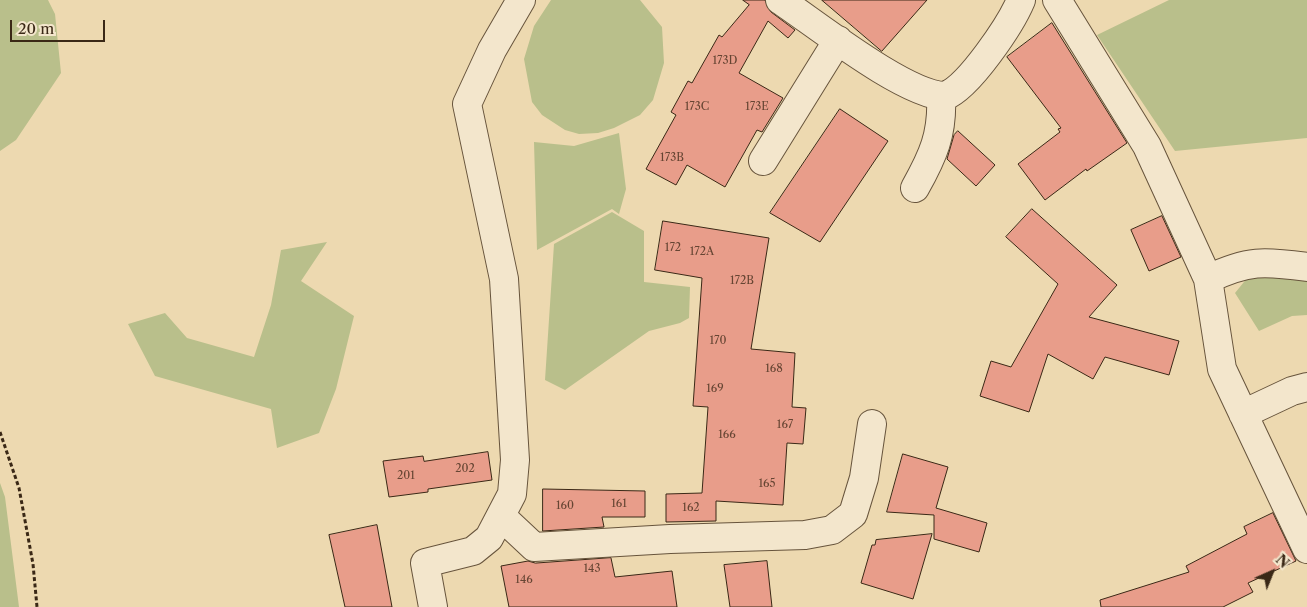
<!DOCTYPE html>
<style>
body{margin:0}
#map{position:relative;width:1307px;height:607px;overflow:hidden;background:#edd9b0;font-family:"Libre Caslon Text",serif}
canvas{display:block}
.north{position:absolute;left:1247px;top:547px;width:50px;height:50px;-webkit-text-stroke:4px #f3e6cc;paint-order:stroke;rotate:44deg;font-size:14px;font-weight:700;line-height:20px;text-align:center;color:#3a2816}
.north::after{content:'';display:block;margin:auto;width:18px;height:22px;background:#3a2816;clip-path:polygon(50% 0,100% 100%,50% 72%,0 100%)}
.scale{position:absolute;left:10px;top:20px;width:95px;height:22px;box-sizing:border-box;border:2px solid #3a2816;border-top:0;padding-left:6px;font-size:15px;line-height:18px;white-space:nowrap;color:#3a2816;-webkit-text-stroke:4px #f3e6cc;paint-order:stroke}
</style>
<div id="map">
<canvas width="1307" height="607"></canvas>
<div class="north">N</div>
<div class="scale">20 m</div>
</div>
<script>
const context = document.querySelector('canvas').getContext('2d');
context.lineJoin = 'round';
function paint(path, color) { context.fillStyle = color; context.fill(path, 'evenodd'); }
function trace(path, color, width, dash) { context.strokeStyle = color; context.lineWidth = width; context.lineCap = dash ? 'butt' : 'round'; context.setLineDash(dash || []); context.stroke(path); }
function write(font, color, halo, rows, align = 'center') {
  context.font = font + ' "Libre Caslon Text",serif'; context.lineWidth = 4; context.setLineDash([]); context.textBaseline = 'middle'; context.strokeStyle = halo; context.fillStyle = color; for (const [text, x, y, turn = 0] of rows) {
    context.save(); context.translate(x, y); context.rotate((+turn || 0) * Math.PI / 180); context.textAlign = isNaN(turn) ? turn : align; if (halo) context.strokeText(text, 0, 0); context.fillText(text, 0, 0); context.restore();
  }
}
paint(new Path2D(`
 M0,0h48l7,14 6,59 -45,67 -16,11z
 M551,0h89l22,27 2,36 -11,37 -13,15 -26,13 -16,5 -19,1 -14,-4 -23,-15 -10,-13 -8,-43 10,-33z
 M1169,0h138v138l-132,13 -78,-116z
 M619,133l7,56 -7,25 -7,-5 -75,41 -3,-108 40,4z
 M612,212l32,19v51l46,5 -1,31 -9,5 -31,8 -84,59 -20,-10 9,-136z
 M327,242l-26,39 53,35 -18,73 -17,44 -42,15 -6,-39 -116,-33 -27,-52 37,-11 22,25 67,19 17,-52 10,-55z
 M1258,275l49,5v35l-15,1 -33,15 -24,-38 13,-16z
 M0,483l5,14 14,110h-19z`), '#b9bf8b');
const building = new Path2D(`
 M743,0h22l6,12 24,18 -7,8 -20,-17 -29,52 44,25 -21,34 -5,-2 -32,57 -38,-22 -11,20 -30,-16 30,-54 -5,-3 17,-31 4,2 27,-48 3,2 27,-32z
 M822,0h105l-45,51z
 M1052,23l75,120 -40,28 -1,-2 -41,31 -27,-36 42,-32 -2,-3 3,-1 -54,-71z
 M840,109l48,32 -68,101 -50,-29z
 M958,131l37,34 -19,21 -29,-27 7,-24z
 M1032,209l85,76 -28,32 90,24 -10,34 -64,-18 -12,22 -45,-25 -19,58 -49,-16 11,-35 20,6 47,-83 -52,-47z
 M1162,216l19,41 -32,14 -18,-41z
 M663,221l106,17 -18,111 44,4 -3,54 14,1 -3,36 -16,-1 -4,62 -67,-4v20l-50,1v-28l36,-1 6,-86 -15,-1 9,-128 -47,-8z
 M488,452l4,28 -64,9v3l-39,5 -6,-36 40,-5 1,5z
 M903,454l45,13 -12,41 51,15 -8,29 -45,-13v-24l-47,-3z
 M543,489l102,2v26h-43l2,10 -61,4z
 M1273,513l23,48 -48,22 5,9 -30,15h-122l-1,-7 89,-28 -3,-6 61,-32 -3,-7z
 M377,525l15,82h-47l-16,-72z
 M932,534l-19,65 -52,-16 11,-38h3l1,-5z
 M611,558l4,19 57,-6 5,36h-168l-8,-41 27,-5 7,2z
 M767,561l5,46h-42l-6,-42z`);
paint(building, '#e89d8a');
trace(building, '#3a2816', 1);
const minor = new Path2D(`
 M780,0c36,24 125,95 165,96 24,-9 66,-72 76,-96
 M1057,0l90,146 61,133 14,90 85,180
 M763,161l75,-121
 M915,188c18,-32 28,-54 26,-92
 M1208,279c40,-19 56,-18 99,-12
 M1243,414l49,-23 15,-4
 M502,517l32,30 136,-8 135,-4 27,-5 21,-16 11,-36 8,-54
 M433,607l-8,-44 48,-12 16,-13 23,-44 3,-34 -11,-181 -37,-175 25,-54 29,-50`);
trace(minor, '#67543c', 30);
trace(new Path2D(`
 M0,432l19,56 14,76 4,43`), '#3a2816', 3, [4, 2.5]);
trace(minor, '#f3e6cc', 28);
write('11px', '#664533', null, [
 ["173D",725,61],
 ["173C",697,107],
 ["173E",757,107],
 ["173B",672,158],
 ["172",673,248],
 ["172A",702,252],
 ["172B",742,281],
 ["170",718,341],
 ["168",774,369],
 ["169",715,389],
 ["167",785,425],
 ["166",727,435],
 ["202",465,469],
 ["201",406,476],
 ["165",767,484],
 ["161",619,504],
 ["160",565,506],
 ["162",691,508],
 ["143",592,569],
 ["146",524,580]
]);
</script>
